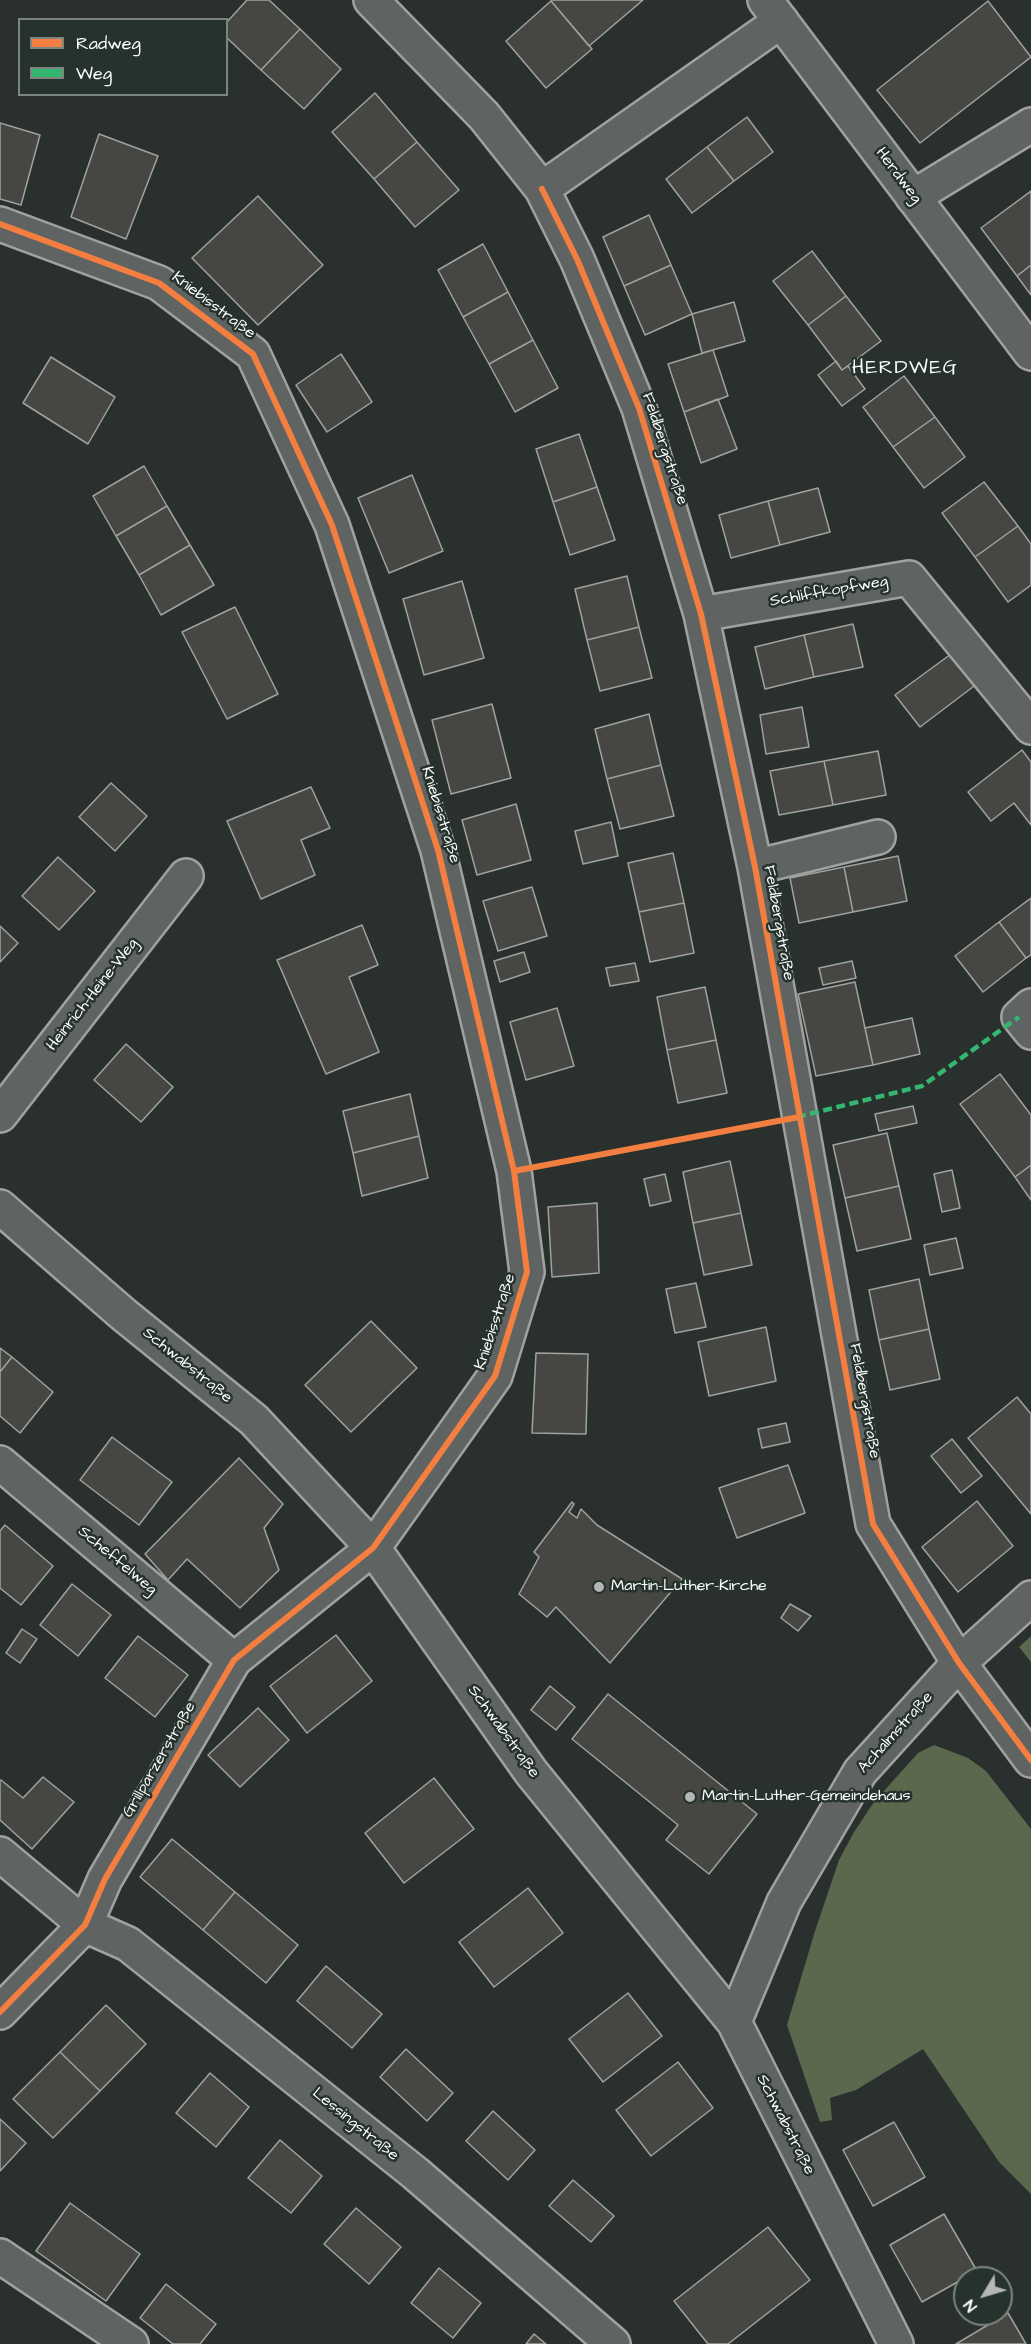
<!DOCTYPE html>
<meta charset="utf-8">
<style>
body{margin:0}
#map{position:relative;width:1031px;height:2344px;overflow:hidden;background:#29302d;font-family:"Architects Daughter",sans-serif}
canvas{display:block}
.legend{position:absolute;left:18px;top:18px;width:210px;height:78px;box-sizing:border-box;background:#26332d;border:2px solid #7d8581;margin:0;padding:8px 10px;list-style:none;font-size:18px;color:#fff}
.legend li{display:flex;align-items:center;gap:12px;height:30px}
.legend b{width:30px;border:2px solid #7d8581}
.north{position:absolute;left:953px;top:2266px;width:60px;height:60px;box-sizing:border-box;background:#26332d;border:2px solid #7d8581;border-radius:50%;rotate:232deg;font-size:16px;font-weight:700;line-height:24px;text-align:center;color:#fff}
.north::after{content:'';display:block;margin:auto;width:21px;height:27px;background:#b4b7b6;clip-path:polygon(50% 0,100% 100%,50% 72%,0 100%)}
</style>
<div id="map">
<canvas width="1031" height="2344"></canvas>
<ul class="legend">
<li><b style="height:8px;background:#f27e40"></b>Radweg</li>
<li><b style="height:8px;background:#33b770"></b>Weg</li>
</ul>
<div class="north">N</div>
</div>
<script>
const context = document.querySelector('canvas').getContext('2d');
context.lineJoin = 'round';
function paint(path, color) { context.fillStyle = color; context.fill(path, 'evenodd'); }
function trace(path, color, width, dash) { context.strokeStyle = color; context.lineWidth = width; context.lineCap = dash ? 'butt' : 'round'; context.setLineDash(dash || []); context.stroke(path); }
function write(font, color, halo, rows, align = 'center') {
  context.font = font + ' "Architects Daughter",sans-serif'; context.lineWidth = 5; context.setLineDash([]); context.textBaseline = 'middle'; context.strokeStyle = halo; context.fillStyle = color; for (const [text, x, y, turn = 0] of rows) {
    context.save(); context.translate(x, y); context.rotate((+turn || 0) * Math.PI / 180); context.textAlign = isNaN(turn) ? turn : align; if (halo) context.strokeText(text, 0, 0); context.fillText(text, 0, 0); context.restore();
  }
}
paint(new Path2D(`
 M1031,1636v26l-12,-15z
 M934,1745l34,13 18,13 45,58v365l-32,-32 -76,-113 -67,41 -26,8 2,22 -12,2 -33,-97 28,-94 24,-71 15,-28 20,-30 44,-49z`), '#5b684d');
const building = new Path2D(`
 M247,0h22l31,29 -39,41 -35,-33v-14z
 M552,0h91l-54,46 -38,-45z
 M551,1l41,48 -46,39 -40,-47z
 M988,1l43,56 -111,86 -43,-53z
 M300,29l41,40 -37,40 -43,-39z
 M375,93l42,49 -43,37 -42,-47z
 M747,117l26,35 -39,29 -27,-34z
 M0,123l40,12 -19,70 -21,-6z
 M99,134l59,22 -32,83 -55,-22z
 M417,142l42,48 -44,37 -41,-48z
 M707,147l27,34 -42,32 -26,-34z
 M1031,191v74l-14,11 -36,-48z
 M258,196l65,69 -65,60 -66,-67z
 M649,215l22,50 -47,21 -21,-49z
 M483,244l25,48 -45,25 -25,-47z
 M812,251l34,45 -38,29 -35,-44z
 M671,265l21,49 -47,21 -21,-49z
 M1031,265v30l-14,-19z
 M508,292l25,48 -44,24 -26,-47z
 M846,296l35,45 -39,29 -34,-45z
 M734,302l11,39 -43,12 -10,-39z
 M533,340l25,48 -43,24 -26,-48z
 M713,350l15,46 -44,16 -16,-48z
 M341,354l31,48 -45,30 -31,-47z
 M51,357l64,40 -27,47 -65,-41z
 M836,361l6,9 6,-4 17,23 -23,17 -24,-31z
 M904,376l31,41 -42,30 -30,-40z
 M718,399l19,50 -36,14 -17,-51z
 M935,417l30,40 -41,31 -31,-41z
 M579,434l18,53 -44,15 -17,-53z
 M144,466l23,40 -51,30 -23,-40z
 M412,475l31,76 -54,22 -31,-75z
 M984,482l34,44 -43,31 -33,-44z
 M597,487l18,53 -45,15 -17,-53z
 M818,488l12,44 -50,13 -12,-44z
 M768,501l12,44 -49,13 -12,-43z
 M167,506l23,39 -51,30 -23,-39z
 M1018,526l13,18v41l-23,17 -33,-45z
 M190,545l24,40 -53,30 -22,-40z
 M627,576l12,51 -52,13 -12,-51z
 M462,581l22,77 -60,17 -21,-76z
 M235,607l43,87 -51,25 -45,-87z
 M853,624l10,43 -49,10 -10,-42z
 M639,627l13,51 -52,13 -13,-51z
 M804,635l10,42 -49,12 -10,-42z
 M962,646l24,31 -66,50 -25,-32z
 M492,704l19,74 -60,16 -19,-74z
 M802,707l7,40 -43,7 -6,-39z
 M649,714l12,51 -54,14 -12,-50z
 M1022,750l9,12v63l-17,-22 -23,18 -23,-29z
 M878,751l8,44 -53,10 -9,-44z
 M824,761l9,44 -54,10 -9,-44z
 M661,765l13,51 -54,13 -13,-50z
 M111,783l36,33 -32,35 -36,-34z
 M311,787l19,41 -29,12 14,35 -54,24 -34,-78z
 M516,804l15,56 -54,15 -15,-55z
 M611,822l7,34 -35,8 -8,-33z
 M673,853l11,50 -45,9 -11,-49z
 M898,856l9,45 -54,11 -9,-45z
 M58,857l37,34 -36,39 -37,-34z
 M844,867l9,45 -54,11 -9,-45z
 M532,887l15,49 -49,15 -15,-50z
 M1031,898v57l-5,3 -27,-36z
 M684,903l10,50 -44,9 -11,-50z
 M999,922l27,36 -43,34 -28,-36z
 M362,925l16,40 -29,12 30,75 -53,22 -49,-114z
 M0,926l18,17 -18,19z
 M524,952l6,20 -30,10 -6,-21z
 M852,961l4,17 -33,7 -4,-17z
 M635,963l4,18 -29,5 -4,-18z
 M855,982l18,83 -57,11 -18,-82z
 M705,987l11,53 -49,10 -10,-53z
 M557,1008l17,58 -48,14 -16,-58z
 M912,1018l8,36 -47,11 -8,-37z
 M716,1040l11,53 -49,10 -11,-53z
 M126,1044l47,43 -32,35 -47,-42z
 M1000,1074l31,41v50l-16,12 -55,-73z
 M410,1094l9,42 -66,17 -10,-42z
 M913,1106l4,17 -38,8 -4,-17z
 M887,1133l12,53 -54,12 -12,-53z
 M419,1136l9,42 -66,18 -9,-43z
 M730,1161l11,52 -48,10 -10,-51z
 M1031,1165v35l-16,-23z
 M952,1170l8,38 -18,4 -8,-38z
 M665,1174l6,27 -21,5 -6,-27z
 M899,1186l12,53 -54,12 -12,-53z
 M597,1203l2,70 -47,4 -4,-70z
 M741,1213l11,52 -48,10 -11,-52z
 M956,1238l7,30 -33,7 -6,-30z
 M919,1279l10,50 -50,11 -10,-50z
 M696,1283l10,44 -31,6 -9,-44z
 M371,1321l46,47 -66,64 -46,-47z
 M766,1327l10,54 -67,15 -11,-54z
 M929,1329l11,50 -50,11 -11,-50z
 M0,1348l12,9 -12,15z
 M536,1353l52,1 -2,80 -54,-1z
 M12,1357l41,35 -33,41 -20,-17v-44z
 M1017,1397l14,17v100l-63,-76z
 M786,1423l4,19 -28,6 -4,-19z
 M112,1437l60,45 -33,43 -59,-45z
 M952,1439l30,37 -21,17 -30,-37z
 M239,1458l44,46 -19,24 15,42 -39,38 -53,-49 -19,21 -23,-26z
 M788,1465l17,48 -68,25 -18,-50z
 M977,1501l36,45 -55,46 -36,-45z
 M572,1502l2,2 -5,8 8,6 4,-9 16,16 85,54 -72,84 -54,-56 -9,10 -28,-23 20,-37 -5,-5z
 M5,1525l48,41 -32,39 -21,-17v-57z
 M72,1584l39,31 -33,41 -38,-31z
 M790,1604l21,12 -13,15 -17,-13z
 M22,1629l15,10 -17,24 -14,-10z
 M336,1635l36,46 -65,52 -37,-47z
 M138,1636l50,39 -33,42 -50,-39z
 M550,1686l25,21 -19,23 -25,-20z
 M608,1694l149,120 -48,60 -43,-34 12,-15 -106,-86z
 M258,1708l31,32 -49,47 -32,-32z
 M43,1777l31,25 -42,47 -32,-29v-39l1,-1 22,18z
 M434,1778l40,51 -70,54 -39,-50z
 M172,1839l63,53 -32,38 -63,-53z
 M528,1888l35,45 -69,54 -35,-45z
 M235,1892l63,53 -32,38 -63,-53z
 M326,1966l56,48 -30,34 -55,-47z
 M628,1993l34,43 -59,46 -34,-43z
 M106,2005l40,39 -46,47 -40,-39z
 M406,2049l47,44 -26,28 -47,-44z
 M60,2052l40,39 -47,47 -40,-39z
 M678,2062l35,46 -62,48 -35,-46z
 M210,2073l39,34 -33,40 -40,-34z
 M493,2111l42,39 -27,30 -42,-39z
 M0,2119l26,24 -26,28z
 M894,2122l31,55 -52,29 -30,-56z
 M280,2140l42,36 -31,37 -43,-35z
 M573,2180l41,36 -23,26 -42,-36z
 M70,2203l70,51 -34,47 -70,-50z
 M356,2208l45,39 -32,37 -45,-40z
 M944,2214l33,57 -55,31 -32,-57z
 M768,2227l42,53 -82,64h-20l-34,-43z
 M439,2268l42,35 -28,35 -42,-35z
 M166,2284l50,40 -16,20h-27l-33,-26z
 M1008,2313l18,31h-70z
 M534,2334l12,10h-20z`);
paint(building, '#464742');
trace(building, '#9fa2a0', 1.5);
const minor = new Path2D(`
 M371,0l113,116 58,73 239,-168
 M542,189l35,70 62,149 62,206 54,253 118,657 86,139 72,97
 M913,197l118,-72
 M0,224l159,59 94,71 79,171 106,325 76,321 13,101 -32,104 -122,172 -139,112 -129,219 -20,46 -85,87
 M701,614l208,-36 122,149
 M755,867l123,-30
 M1031,1006l-12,11 12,15
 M0,1115l186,-239
 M0,1207l123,107 131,106 119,128 158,224 203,250 162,322
 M0,1463l234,197
 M0,1854l85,71 43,19 287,229 198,171
 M734,2022l50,-120 76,-130 99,-109 72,-65
 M0,2256l131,88`);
const tertiary = new Path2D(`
 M765,0l266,353`);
trace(minor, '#9fa2a0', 38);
trace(tertiary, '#9fa2a0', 38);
trace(minor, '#5f6362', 33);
trace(tertiary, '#5f6362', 33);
trace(new Path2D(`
 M797,1117l125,-31 97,-69`), '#33b770', 4.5, [9, 4.5]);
trace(new Path2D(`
 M542,189l35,70 62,149 62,206 54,253 118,657 86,139 72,97
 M0,224l159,59 94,71 79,171 106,325 76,321 13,101 -32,104 -122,172 -139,112 -129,219 -20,46 -85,87
 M514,1171l285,-54`), '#f27e40', 6);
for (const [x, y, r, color] of [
 [599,1587,6,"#b4b7b6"],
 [690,1797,6,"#b4b7b6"]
]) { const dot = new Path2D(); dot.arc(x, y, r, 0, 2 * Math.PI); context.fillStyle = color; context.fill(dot); trace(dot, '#26332d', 2); }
write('16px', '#fff', '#26332d', [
 ["Herdweg",898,176,53],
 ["Kniebisstraße",213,306,37],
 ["Feldbergstraße",664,449,72],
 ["Schliffkopfweg",829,592,-10],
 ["Kniebisstraße",440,815,73],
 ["Feldbergstraße",778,923,80],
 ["Heinrich-Heine-Weg",93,995,-52],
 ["Kniebisstraße",496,1322,-72],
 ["Schwabstraße",187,1366,39],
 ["Feldbergstraße",864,1401,80],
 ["Scheffelweg",117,1561,40],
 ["Schwabstraße",503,1732,54],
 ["Achalmstraße",896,1733,-48],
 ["Grillparzerstraße",160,1760,-60],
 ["Lessingstraße",355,2125,39],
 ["Schwabstraße",785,2125,63]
]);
write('16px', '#fff', '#26332d', [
 ["Martin-Luther-Kirche",611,1587],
 ["Martin-Luther-Gemeindehaus",702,1797]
], 'left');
context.letterSpacing = '1.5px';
write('20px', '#fff', '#26332d', [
 ["HERDWEG",905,369]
]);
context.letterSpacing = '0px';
</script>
